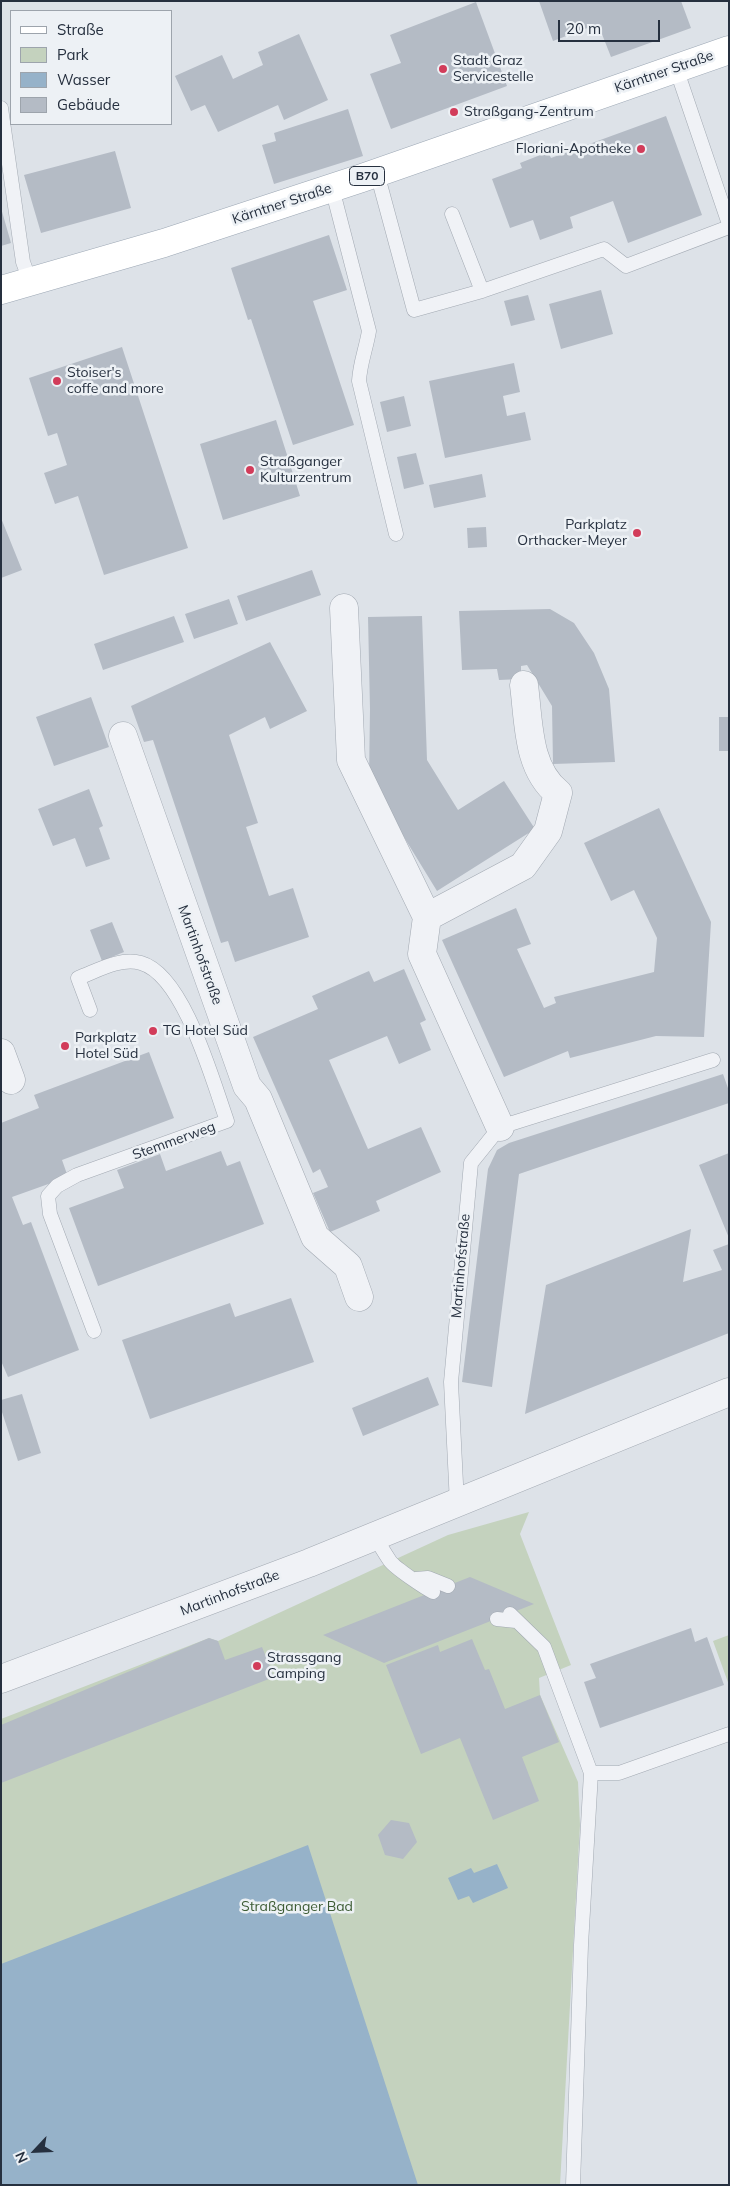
<!DOCTYPE html>
<meta charset="utf-8">
<style>
body{margin:0}
#map{position:relative;width:730px;height:2186px;overflow:hidden;background:#dde2e8;font-family:Mulish,sans-serif}
canvas{display:block}
.frame{position:absolute;inset:0;border:2px solid #26303f;pointer-events:none}
.legend{position:absolute;left:10px;top:10px;width:162px;height:115px;box-sizing:border-box;background:#edf1f5;border:1px solid #9da4ac;margin:0;padding:6px 9px;list-style:none;font-size:15px;color:#26303f}
.legend li{display:flex;align-items:center;gap:10px;height:25px}
.legend b{width:25px;border:1px solid #9da4ac}
.north{position:absolute;left:10px;top:2126px;width:50px;height:50px;-webkit-text-stroke:4px #edf1f5;paint-order:stroke;rotate:245deg;font-size:14px;font-weight:700;line-height:20px;text-align:center;color:#26303f}
.north::after{content:'';display:block;margin:auto;width:18px;height:22px;background:#26303f;clip-path:polygon(50% 0,100% 100%,50% 72%,0 100%)}
.scale{position:absolute;left:558px;top:20px;width:102px;height:22px;box-sizing:border-box;border:2px solid #26303f;border-top:0;padding-left:6px;font-size:15px;line-height:18px;white-space:nowrap;color:#26303f;-webkit-text-stroke:4px #edf1f5;paint-order:stroke}
</style>
<div id="map">
<canvas width="730" height="2186"></canvas>
<div class="frame"></div>
<ul class="legend">
<li><b style="height:6px;background:#fff"></b>Straße</li>
<li><b style="height:14px;background:#c4d2be"></b>Park</li>
<li><b style="height:14px;background:#96b2c9"></b>Wasser</li>
<li><b style="height:14px;background:#b4bbc5"></b>Gebäude</li>
</ul>
<div class="north">N</div>
<div class="scale">20 m</div>
</div>
<script>
const context = document.querySelector('canvas').getContext('2d');
context.lineJoin = 'round';
function paint(path, color) { context.fillStyle = color; context.fill(path, 'evenodd'); }
function trace(path, color, width, dash) { context.strokeStyle = color; context.lineWidth = width; context.lineCap = dash ? 'butt' : 'round'; context.setLineDash(dash || []); context.stroke(path); }
function write(font, color, halo, rows, align = 'center') {
  context.font = font + ' Mulish,sans-serif'; context.lineWidth = 5; context.setLineDash([]); context.textBaseline = 'middle'; context.strokeStyle = halo; context.fillStyle = color; for (const [text, x, y, turn = 0] of rows) {
    context.save(); context.translate(x, y); context.rotate((+turn || 0) * Math.PI / 180); context.textAlign = isNaN(turn) ? turn : align; if (halo) context.strokeText(text, 0, 0); context.fillText(text, 0, 0); context.restore();
  }
}
paint(new Path2D(`
 M529,1512l-9,22 51,131 -32,13 1,17 38,87 2,43 -20,360h-559v-466l208,-81 9,3 230,-106z
 M729,1635v50l-16,-44z`), '#c4d2be');
paint(new Path2D(`
 M308,1845l110,340h-417v-221z
 M497,1864l11,24 -35,15 -4,-7 -11,4 -10,-22 23,-10 3,5z`), '#96b2c9');
paint(new Path2D(`
 M539,1h142l10,27 -80,29 -13,-33 -45,17z
 M476,2l31,84 -116,43 -21,-55 31,-11 -11,-28z
 M299,34l29,66 -44,20 -6,-15 -60,27 -13,-27 -14,6 -16,-35 47,-21 11,24 30,-14 -5,-13z
 M348,109l15,47 -89,28 -12,-39 14,-4 -2,-8z
 M666,116l36,99 -74,28 -15,-42 -43,16 3,11 -33,12 -7,-20 -23,8 -18,-49 30,-11 -2,-5 28,-11 3,6z
 M115,151l16,57 -90,25 -17,-58z
 M1,208l10,35 -10,3z
 M329,235l18,55 -34,11 41,124 -61,20 -42,-126 -3,1 -17,-52z
 M601,290l12,44 -52,15 -12,-45z
 M528,295l7,25 -24,6 -7,-25z
 M122,347l66,201 -84,27 -26,-79 -23,8 -11,-31 23,-8 -10,-32 -9,3 -19,-58z
 M514,363l6,29 -17,4 4,20 18,-4 6,28 -86,18 -16,-77z
 M404,396l7,30 -24,6 -7,-30z
 M276,420l24,76 -77,24 -23,-76z
 M416,453l8,31 -20,5 -7,-32z
 M482,474l4,23 -52,11 -5,-23z
 M1,518l21,52 -21,8z
 M486,527l1,20 -19,1 -1,-20z
 M312,570l9,25 -75,26 -9,-25z
 M229,599l9,25 -44,15 -9,-25z
 M550,609l24,14 20,30 15,36 6,73 -62,2 -1,-58 -25,-41 -6,1v13l-22,1 -2,-11 -35,1 -3,-59z
 M174,616l10,26 -81,28 -9,-26z
 M422,616l5,144 31,50 46,-29 31,48 -98,62 -68,-111 1,-71 -2,-92z
 M270,642l37,69 -37,18 -5,-12 -36,18 29,88 -12,4 23,69 24,-8 16,49 -74,25 -7,-21 -7,2 -68,-203 -9,2 -13,-36z
 M91,697l18,50 -55,19 -18,-49z
 M719,717h10v34h-10z
 M89,789l14,37 -4,2 11,31 -24,8 -11,-29 -22,8 -15,-37z
 M659,808l52,114 -7,115 -48,-1 -86,22 -2,-7 -64,26 -62,-137 74,-32 15,36 -14,5 27,59 12,-5 -2,-6 100,-25 3,-34 -23,-48 -23,11 -27,-58z
 M112,922l12,30 -22,9 -12,-31z
 M404,969l22,51 -6,3 11,27 -32,14 -12,-28 -58,24 39,89 53,-22 20,45 -65,29 4,10 -50,21 -17,-39 15,-6 -8,-18 -7,4 -60,-136 65,-28 -6,-13 57,-25 5,11z
 M149,1052l25,66 -112,42 6,17 -56,20 11,28 8,-3 48,128 -71,27 -7,-16v-238l38,-15 -5,-13z
 M723,1074l6,17v12l-210,71 -27,213 -30,-5 26,-213 9,-19 12,-7z
 M221,1151l6,15 13,-5 24,63 -166,62 -29,-78 55,-20 -7,-18 43,-16 6,17z
 M729,1153v85l-30,-73z
 M691,1229l-8,53 39,-12 -9,-20 16,-6v89l-204,81 21,-129z
 M291,1298l23,64 -164,57 -28,-79 108,-37 5,14z
 M428,1377l11,28 -76,31 -11,-28z
 M22,1394l19,59 -23,8 -17,-52v-9z
 M470,1577l64,27 -150,59 -61,-28z
 M691,1628l4,14 12,-5 17,48 -124,43 -16,-46 12,-4 -6,-14z
 M209,1638l9,3 7,19 37,-13 12,30 -273,106v-58z
 M472,1639l13,31 4,-1 16,40 35,-14 19,47 -37,15 17,44 -46,19 -33,-82 -39,16 -35,-89 52,-20 2,7z
 M391,1820l18,3 8,19 -14,17 -18,-4 -7,-20z`), '#b4bbc5');
const lane = new Path2D(`
 M676,68l53,156
 M1,108l22,154 7,19
 M377,173l37,137 68,-19 -30,-77
 M332,188l37,143c-3,18 -9,32 -10,50l37,153
 M482,291l122,-42 22,17 103,-39
 M90,1010l-12,-32c19,-7 42,-21 63,-15 43,12 72,119 86,158l-150,54 -20,11 -9,10 2,18 44,117
 M457,1504l-6,-122 20,-219 29,-36 213,-67
 M375,1537c5,8 10,17 15,24 5,7 35,27 43,31
 M416,1579l12,-1 20,8
 M510,1614l34,33 47,126 -10,172 -8,240
 M497,1619l19,2
 M591,1773h28l110,-39`);
const street = new Path2D(`
 M344,608l7,152 76,157 -5,37 78,173
 M123,736l124,350 11,13 57,138 33,29 11,31
 M427,917l96,-51 25,-35 10,-38c-31,-25 -29,-70 -34,-108
 M1,1053l10,27
 M1,1679l308,-116 420,-171`);
const primary = new Path2D(`
 M1,290l163,-47 198,-65 367,-128`);
trace(lane, '#a2a9b2', 15);
trace(street, '#a2a9b2', 29);
trace(primary, '#9ca7b4', 29);
trace(lane, '#f0f2f6', 14);
trace(street, '#f0f2f6', 28);
trace(primary, '#fff', 28);
for (const [x, y, r, color] of [
 [443,69,5,"#d23c5a"],
 [454,112,5,"#d23c5a"],
 [641,149,5,"#d23c5a"],
 [57,381,5,"#d23c5a"],
 [250,470,5,"#d23c5a"],
 [637,533,5,"#d23c5a"],
 [153,1031,5,"#d23c5a"],
 [65,1046,5,"#d23c5a"],
 [257,1666,5,"#d23c5a"]
]) { const dot = new Path2D(); dot.arc(x, y, r, 0, 2 * Math.PI); context.fillStyle = color; context.fill(dot); trace(dot, '#edf1f5', 2); }
for (const [x, y, w] of [
 [367,176,35]
]) { const box = new Path2D(); box.roundRect(x - w / 2, y - 9.5, w, 19, 4); context.fillStyle = '#edf1f5'; context.fill(box); trace(box, '#26303f', 1); }
write('bold 12px', '#26303f', null, [
 ["B70",367,176]
]);
write('14px', '#26303f', '#edf1f5', [
 ["Stadt Graz",453,61],
 ["Servicestelle",453,77],
 ["Straßgang-Zentrum",464,112],
 ["Floriani-Apotheke",631,149,"right"],
 ["Stoiser's",67,373],
 ["coffe and more",67,389],
 ["Straßganger",260,462],
 ["Kulturzentrum",260,478],
 ["Parkplatz",627,525,"right"],
 ["Orthacker-Meyer",627,541,"right"],
 ["TG Hotel Süd",163,1031],
 ["Parkplatz",75,1038],
 ["Hotel Süd",75,1054],
 ["Strassgang",267,1658],
 ["Camping",267,1674]
], 'left');
write('14px', '#26303f', '#edf1f5', [
 ["Kärntner Straße",664,72,-19],
 ["Kärntner Straße",282,204,-18],
 ["Martinhofstraße",200,955,70],
 ["Stemmerweg",174,1141,-20],
 ["Martinhofstraße",461,1266,-85],
 ["Martinhofstraße",230,1593,-21]
]);
write('14px', '#3c5b33', '#edf1f5', [
 ["Straßganger Bad",297,1907]
]);
</script>
